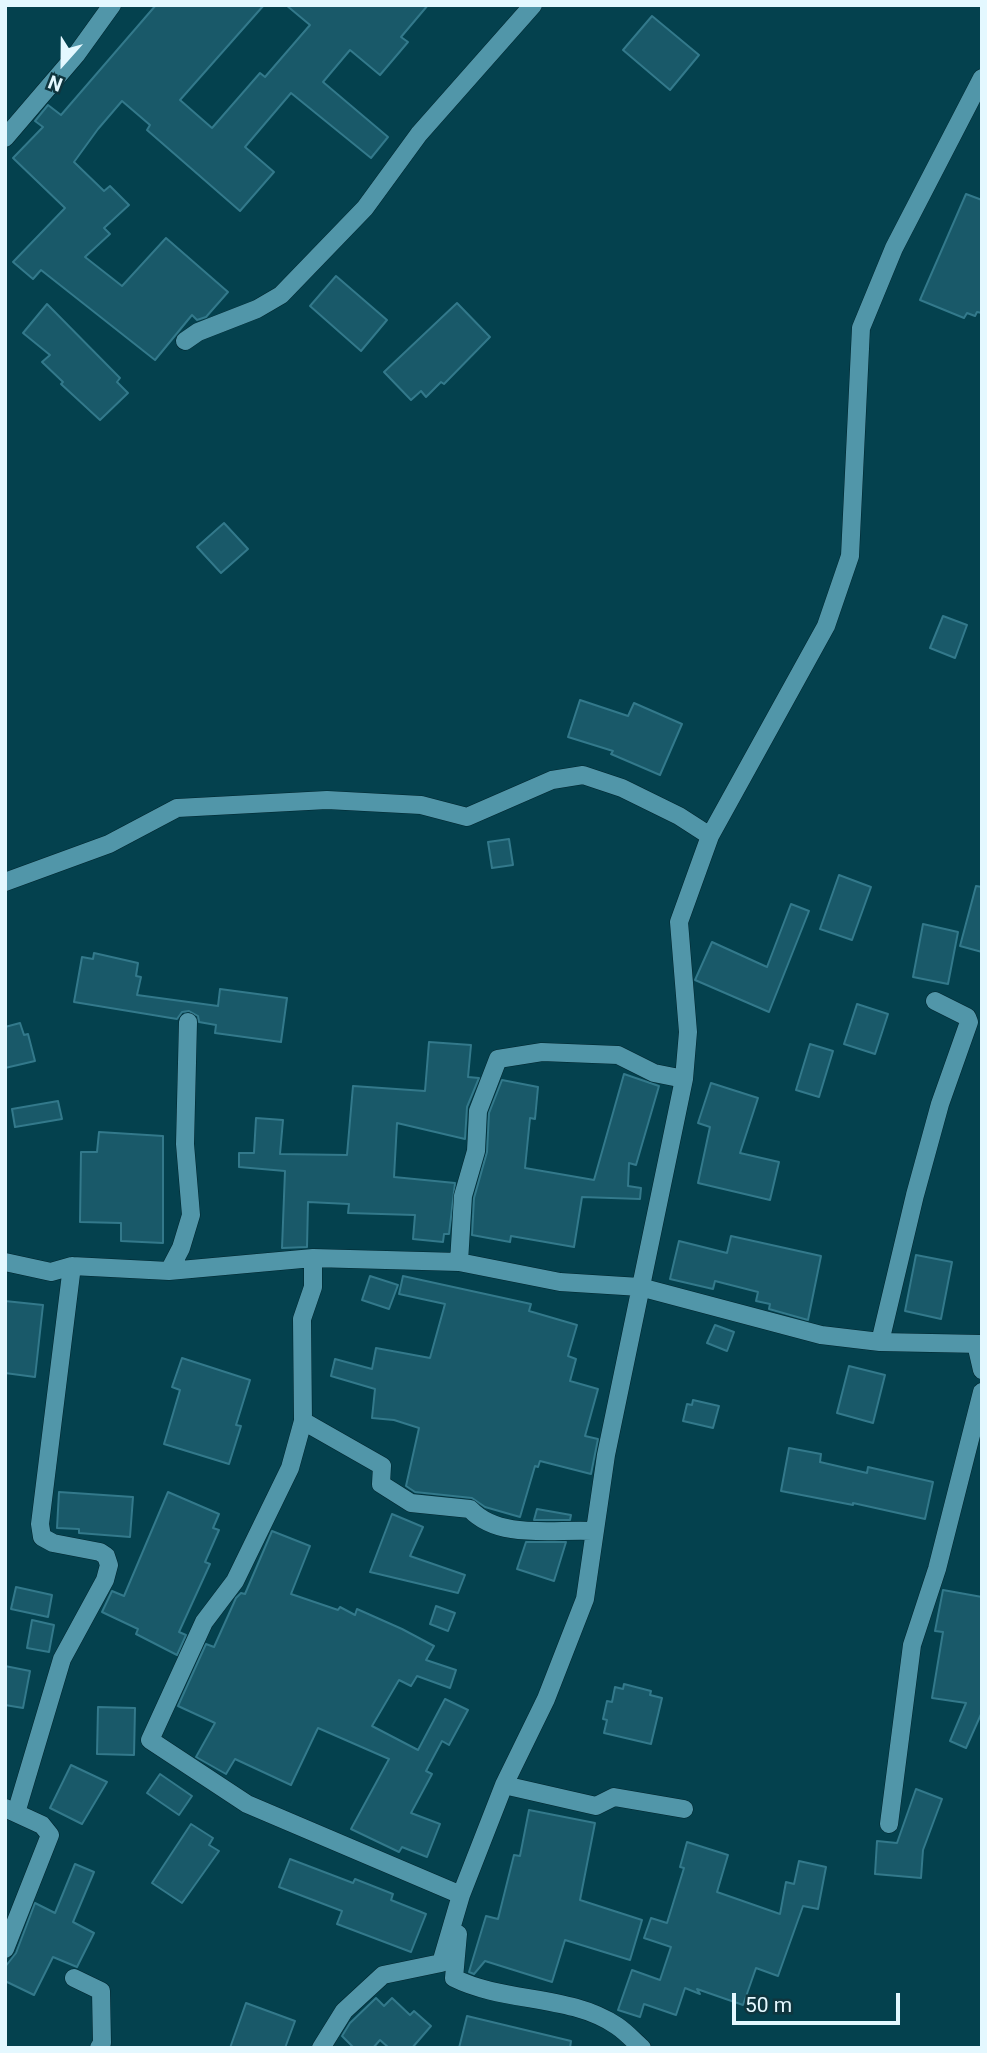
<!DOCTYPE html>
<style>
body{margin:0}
#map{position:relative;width:987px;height:2053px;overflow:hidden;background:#04414e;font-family:Roboto,sans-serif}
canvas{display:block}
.frame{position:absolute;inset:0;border:7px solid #e4f8ff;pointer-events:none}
.north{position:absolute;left:28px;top:28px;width:70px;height:70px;-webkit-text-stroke:5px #0f353e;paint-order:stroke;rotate:201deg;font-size:19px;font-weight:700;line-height:28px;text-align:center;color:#e4f8ff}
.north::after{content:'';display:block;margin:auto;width:24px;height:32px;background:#e4f8ff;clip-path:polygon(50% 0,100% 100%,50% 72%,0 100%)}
.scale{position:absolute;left:732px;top:1993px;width:168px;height:32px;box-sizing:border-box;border:4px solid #e4f8ff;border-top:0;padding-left:9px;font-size:21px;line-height:24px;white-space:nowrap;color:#e4f8ff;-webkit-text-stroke:5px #0f353e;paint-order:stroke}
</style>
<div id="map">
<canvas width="987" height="2053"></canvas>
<div class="frame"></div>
<div class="north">N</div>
<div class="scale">50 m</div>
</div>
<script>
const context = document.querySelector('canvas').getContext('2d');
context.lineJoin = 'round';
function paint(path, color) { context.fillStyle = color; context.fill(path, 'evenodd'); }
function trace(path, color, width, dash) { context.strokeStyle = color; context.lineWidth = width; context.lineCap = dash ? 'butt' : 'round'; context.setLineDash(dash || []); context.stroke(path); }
const building = new Path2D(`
 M156,5h108l-84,95 32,28 48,-55 5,4 45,-52 -24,-20h142l-27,32 7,5 -28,33 -30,-25 -27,32 65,55 -17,21 -80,-65 -46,54 29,25 -34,39 -93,-81 3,-5 -28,-24 -24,28 -24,33 30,29 6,-5 19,19 -25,23 6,6 -25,23 37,29 44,-48 62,54 -22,25 -9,3 -5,-5 -37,45 -114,-90 -8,9 -20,-17 52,-54 -52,-50 30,-31 -8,-6 13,-16 13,10z
 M652,16l47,39 -29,35 -47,-40z
 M966,194l16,6v113l-5,-1 -2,4 -8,-3 -3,5 -44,-18z
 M336,276l51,44 -26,31 -51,-45z
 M457,303l33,34 -46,47 -3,-2 -15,15 -5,-6 -10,9 -27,-28z
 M47,304l73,74 -3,4 11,11 -28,27 -39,-36 2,-2 -21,-20 8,-7 -27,-22z
 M224,523l24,26 -27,24 -24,-26z
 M943,616l24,9 -12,33 -25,-10z
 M580,700l48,16 6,-13 48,21 -22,51 -49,-21 2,-3 -45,-14z
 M509,839l4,26 -21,3 -4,-26z
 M839,875l32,12 -19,53 -32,-11z
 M976,886l6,1v65l-22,-6z
 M791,904l18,7 -40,101 -74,-32 17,-38 55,25z
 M923,924l35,8 -10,52 -35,-7z
 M94,953l44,10 -2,13 5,1 -4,18 81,11 2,-17 67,9 -6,44 -66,-9 1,-8 -17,-3 -1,-6 -9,-5 -7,1 -5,7 -103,-17 8,-45 11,2z
 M857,1004l31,10 -13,40 -31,-10z
 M20,1023l4,12 4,-1 7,27 -30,7v-41z
 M429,1042l42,3 -3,32 11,1 -12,29 -2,32 -68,-16 -3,54 61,6 -6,51h-5l-1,8 -30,-3 2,-24 -67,-2 1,-9 -41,-2 -1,45 -25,1 3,-77 -46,-4v-14h15l2,-35 27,2 -3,34 67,1 6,-69 72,5z
 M810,1044l23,7 -14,46 -23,-7z
 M624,1074l35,12 -23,79 -7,-2 -1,23 13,2 -1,11 -58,-2 -8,50 -63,-11 -1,6 -38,-7 2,-37 13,-46 2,-39 13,-33 36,7 -3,32 -5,-1 -5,50 69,12z
 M711,1083l47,15 -18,55 39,9 -9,38 -72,-17 12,-56 -12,-4z
 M58,1101l4,18 -47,8 -3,-18z
 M99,1132l64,4v107l-42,-2v-18l-41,-1 1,-70h16z
 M731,1236l90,20 -13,64 -39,-11 1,-5 -14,-3 2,-9 -43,-11 -2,8 -43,-10 9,-38 48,12z
 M916,1255l36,7 -11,57 -36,-8z
 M370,1276l28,9 -9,24 -27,-9z
 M403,1276l128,28 -2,7 48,14 -9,31 8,3 -6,22 28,8 -13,47 13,3 -7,35 -51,-13 -2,6 -3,-1 -15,51 -35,-10 -13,-9 -57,-6 -9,-6 13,-58 -25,-8 -22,-2 3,-29 -44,-13 4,-17 37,10 4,-21 54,10 15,-54 -46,-10z
 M5,1301l38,4 -8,72 -30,-4z
 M715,1325l19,7 -7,19 -20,-8z
 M182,1358l68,22 -14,45 5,1 -12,38 -65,-20 16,-54 -8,-3z
 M849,1366l36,9 -12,48 -36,-10z
 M693,1400l26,6 -6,22 -30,-7 4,-17 5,1z
 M789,1448l32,6 -1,8 47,11 1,-6 65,15 -8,37 -72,-16v2l-72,-14z
 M59,1492l74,5 -3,40 -51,-4v-4l-22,-1z
 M168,1492l51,22 -6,14 6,2 -14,32 5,2 -31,68 7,3 -9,20 -41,-21 2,-5 -36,-17 10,-21 12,5z
 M537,1509l34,6 -1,5h-36z
 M392,1514l31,13 -13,29 55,19 -7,18 -88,-21z
 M272,1531l38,15 -19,48 47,16 2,-3 15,8 2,-6 45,20 32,17 -8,14 30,10 -6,18 -33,-12 -6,10 -12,-6 -27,46 46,24 27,-51 23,11 -19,35 -7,-4 -16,30 6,3 -21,39 29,11 -13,33 -25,-10 -3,5 -48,-23 38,-70 -71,-31 -27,57 -56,-26 -9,15 -30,-17 19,-34 -37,-17 28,-62 8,3 22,-49 5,-5 4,1z
 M526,1542h40l-12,39 -37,-12z
 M16,1587l36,8 -4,22 -37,-8z
 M943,1590l39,7v115l-16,36 -16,-7 16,-38 -34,-5 11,-66 -8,-1z
 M436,1606l19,7 -7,18 -18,-7z
 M32,1620l22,5 -5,27 -22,-4z
 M5,1666l25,5 -7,37 -18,-3z
 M624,1684l27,7 -1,4 12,3 -11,46 -47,-11 3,-13 -4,-1 4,-18 5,1 3,-15 8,2z
 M98,1707l37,1 -1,47 -37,-1z
 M71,1765l36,17 -25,42 -32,-16z
 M160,1774l32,22 -13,19 -32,-22z
 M916,1789l26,10 -19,51 -2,28 -46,-4 2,-33 20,2z
 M529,1810l66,13 -15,77 62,20 -12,40 -65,-20 -13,42 -67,-21 -11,13 -5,-2 17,-56 12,3 16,-64 6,1z
 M191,1824l22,14 -4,7 10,6 -37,52 -30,-20z
 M687,1842l41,13 -11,37 63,22 6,-32 8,2 5,-23 27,6 -8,42 -15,-3 -25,70 -22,-8 -13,37 -46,-16 3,5 -15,-6 -9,27 -32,-11 -4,13 -22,-7 14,-40 28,10 11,-33 -27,-9 7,-20 16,5 17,-55 -4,-1z
 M290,1859l63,24 2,-4 38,15 -2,6 35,14 -15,38 -74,-28 5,-13 -63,-24z
 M75,1864l19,8 -21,50 21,11 -17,34 -24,-10 -19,38 -29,-14v-14l11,-14 19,-50 20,10z
 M376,1998l8,8 8,-8 18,17 4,-4 17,15 -19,22h-23l-9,-8 -7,8h-19l-12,-12 8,-13z
 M246,2003l49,18 -10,27h-55z
 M467,2016l104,25 -1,7h-111z`);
paint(building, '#195969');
trace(building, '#33798b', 2);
const street = new Path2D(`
 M5,138l71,-83 36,-50
 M185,341l13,-9 59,-23 24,-14 84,-87 54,-74 114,-129
 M5,882l104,-38 68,-36 150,-8 94,5 46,12 85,-37 31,-5 39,13 57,28 31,20
 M313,1258v29l-11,32 1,102 -13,47 -55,113 -31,41 -54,118 97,64 214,91
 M5,1262l46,10 21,-6 97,5 144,-13 146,4 101,20 80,5 181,48 59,7 102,2
 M459,1262l4,-66 13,-45 2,-40 20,-52 44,-7 76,3 36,18 30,6
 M169,1271l12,-23 10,-33 -6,-71 3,-122
 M880,1342l35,-147 25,-91 29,-82 -2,-5 -32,-16
 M976,1344l6,26
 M303,1421l79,45 -1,18 30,19 59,6c29,31 83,20 122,22
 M504,1785l92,21 18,-9 70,12
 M16,1813l46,-154 43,-79 4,-15 -3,-9 -6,-4 -47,-9 -11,-6 -2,-13 32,-258
 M889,1824l23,-179 25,-76 45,-177
 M458,1934l-4,44c50,25 116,16 163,48 9,6 17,15 25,22
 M5,1949l45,-114 -8,-10 -37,-17
 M74,1978l27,13 1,52 -3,5
 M321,2048l23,-37 39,-36 58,-12 20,-68 43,-110 42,-86 39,-100 21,-144 78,-376 4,-47 -9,-110 31,-86 116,-210 24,-70 11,-228 33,-80 88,-170`);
trace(street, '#00262f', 19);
trace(street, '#5196a9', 18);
</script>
